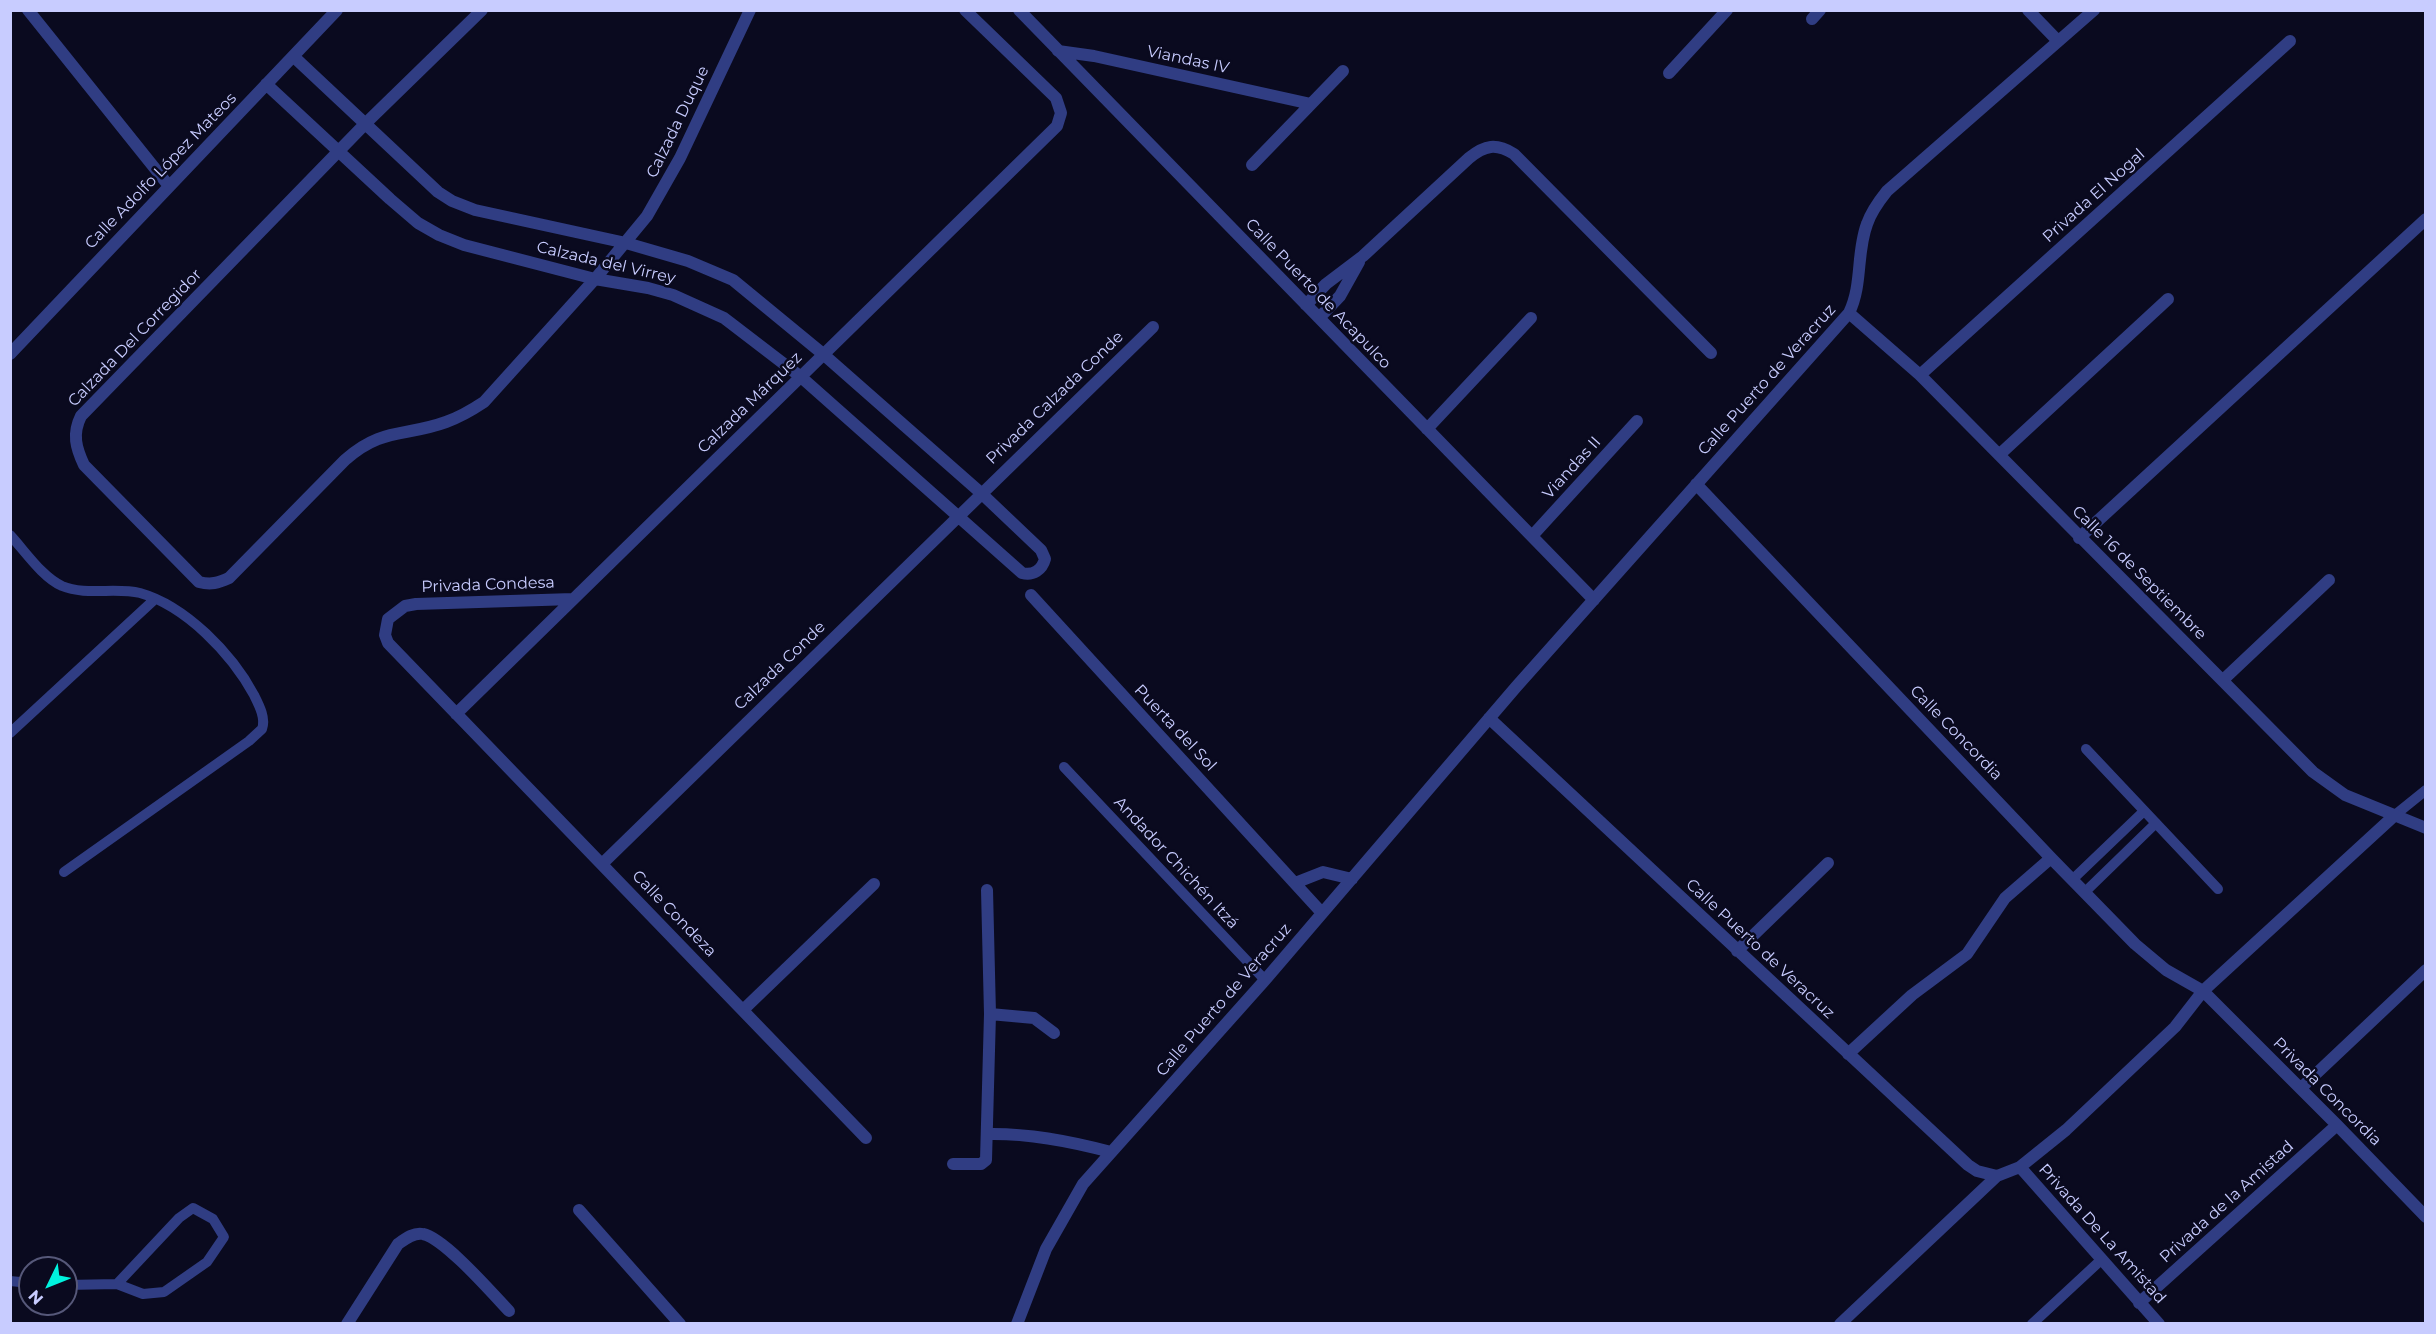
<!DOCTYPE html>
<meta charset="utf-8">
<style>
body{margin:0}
#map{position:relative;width:2436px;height:1334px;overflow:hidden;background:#0a0a1f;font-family:Montserrat,sans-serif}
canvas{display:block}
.frame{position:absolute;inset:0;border:12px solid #c8ccff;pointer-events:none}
.north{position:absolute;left:18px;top:1256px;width:60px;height:60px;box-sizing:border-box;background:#0a0a1f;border:2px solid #565879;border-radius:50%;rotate:227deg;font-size:16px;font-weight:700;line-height:24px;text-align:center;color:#c8ccff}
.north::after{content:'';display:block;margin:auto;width:21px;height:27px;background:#00f3de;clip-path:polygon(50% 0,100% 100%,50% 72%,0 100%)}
</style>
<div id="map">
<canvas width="2436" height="1334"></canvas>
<div class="frame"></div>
<div class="north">N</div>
</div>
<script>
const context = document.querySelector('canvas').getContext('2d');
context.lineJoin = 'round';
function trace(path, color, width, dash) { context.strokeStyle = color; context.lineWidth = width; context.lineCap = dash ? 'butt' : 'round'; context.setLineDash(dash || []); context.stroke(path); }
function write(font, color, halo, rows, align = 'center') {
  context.font = font + ' Montserrat,sans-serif'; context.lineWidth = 5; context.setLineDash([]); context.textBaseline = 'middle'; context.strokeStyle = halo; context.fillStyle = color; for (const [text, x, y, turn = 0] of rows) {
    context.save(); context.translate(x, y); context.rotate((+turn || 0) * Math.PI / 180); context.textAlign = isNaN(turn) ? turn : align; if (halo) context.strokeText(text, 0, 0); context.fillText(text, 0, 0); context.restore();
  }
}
trace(new Path2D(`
 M10,535c15,16 32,42 52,51 24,10 53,1 78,7 46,13 92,61 114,102 5,10 12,23 8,34l-13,12 -185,131
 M10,733l145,-134
 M2086,749l132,140
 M1064,767l201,213
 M2395,815l31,-25
 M2073,879l71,-68
 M2085,892l71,-69
 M10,1281l20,2
 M66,1285l51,-1 26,10 21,-2 43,-30 17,-25 -11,-18 -20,-11 -14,10 -62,66
 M2032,1324l69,-64`), '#303d83', 10);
trace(new Path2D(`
 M28,10l141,176
 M482,10l-116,113 -285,293c-9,18 -5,32 3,49l115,117c12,3 19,1 30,-4l116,-118c37,-33 60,-23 101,-38 14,-5 26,-12 38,-20l111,-123 52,-63 33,-58 70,-148
 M1019,10l575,590
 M2028,10l30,31
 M1812,19l8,-9
 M1058,51l36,5 217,48
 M1669,73l58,-63
 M266,84l124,115 28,24 21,12 25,10 131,34 53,9 25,7 51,23 77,59 221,196c11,3 20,-3 23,-14l-4,-9 -60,-57 -158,-139 -90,-74 -45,-19 -62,-18 -151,-33 -23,-9 -14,-9 -145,-136
 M1252,165l91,-94
 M1306,305l20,-21 37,-28 106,-98c16,-13 27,-15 45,-4l197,199
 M1849,313l71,62 393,397 32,23 81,33
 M1319,318l21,-22 19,-34
 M10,354l327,-344
 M1920,375l370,-334
 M1427,429l104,-111
 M1999,455l169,-156
 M1696,484l355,374 84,86 31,26 37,21 134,134 89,92
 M1532,536l105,-115
 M2079,538l347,-319
 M1031,595l291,318
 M573,599l-157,5 -11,2 -17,13 -3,16 3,8 478,495
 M2223,680l106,-100
 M456,714l601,-588 4,-13 -5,-15 -91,-88
 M1489,718l479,447 9,6 20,5 23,-9 46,-37 109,-103 28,-36 192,-176
 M603,863l550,-536
 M1295,883l28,-11 29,7
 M1737,951l91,-88
 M743,1010l131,-126
 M990,1014l44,4 20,15
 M1848,1054l64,-59 55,-41 38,-56 46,-40
 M2301,1088l125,-118
 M987,1134c42,-1 83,7 124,18
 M953,1164h28l5,-4 4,-146 -3,-124
 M2020,1167l139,157
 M579,1210l101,114
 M2139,1303l198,-178
 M347,1324l51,-80c7,-5 16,-12 25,-10 21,4 69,59 86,77
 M1017,1324l29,-75 37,-65 182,-204 251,-293 333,-374c14,-29 7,-60 18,-89 4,-12 12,-23 20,-33l207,-181
 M1840,1324l157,-148`), '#303d83', 12);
write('16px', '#c8ccff', '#0a0a1f', [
 ["Viandas IV",1188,60,12],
 ["Calzada Duque",678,122,-64],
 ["Calle Adolfo López Mateos",161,171,-46],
 ["Privada El Nogal",2094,196,-42],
 ["Calzada del Virrey",606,263,13],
 ["Calle Puerto de Acapulco",1318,294,46],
 ["Calzada Del Corregidor",135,338,-46],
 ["Calle Puerto de Veracruz",1767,380,-48],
 ["Privada Calzada Conde",1055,398,-44],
 ["Calzada Márquez",750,403,-44],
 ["Viandas II",1572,468,-48],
 ["Calle 16 de Septiembre",2139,573,45],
 ["Privada Condesa",488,585,-2],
 ["Calzada Conde",780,666,-44],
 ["Puerta del Sol",1175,728,47],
 ["Calle Concordia",1956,733,46],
 ["Andador Chichén Itzá",1176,863,47],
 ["Calle Condeza",674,914,46],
 ["Calle Puerto de Veracruz",1760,949,43],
 ["Calle Puerto de Veracruz",1224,1000,-49],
 ["Privada Concordia",2327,1092,45],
 ["Privada de la Amistad",2227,1202,-42],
 ["Privada De La Amistad",2102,1234,48]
]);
</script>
